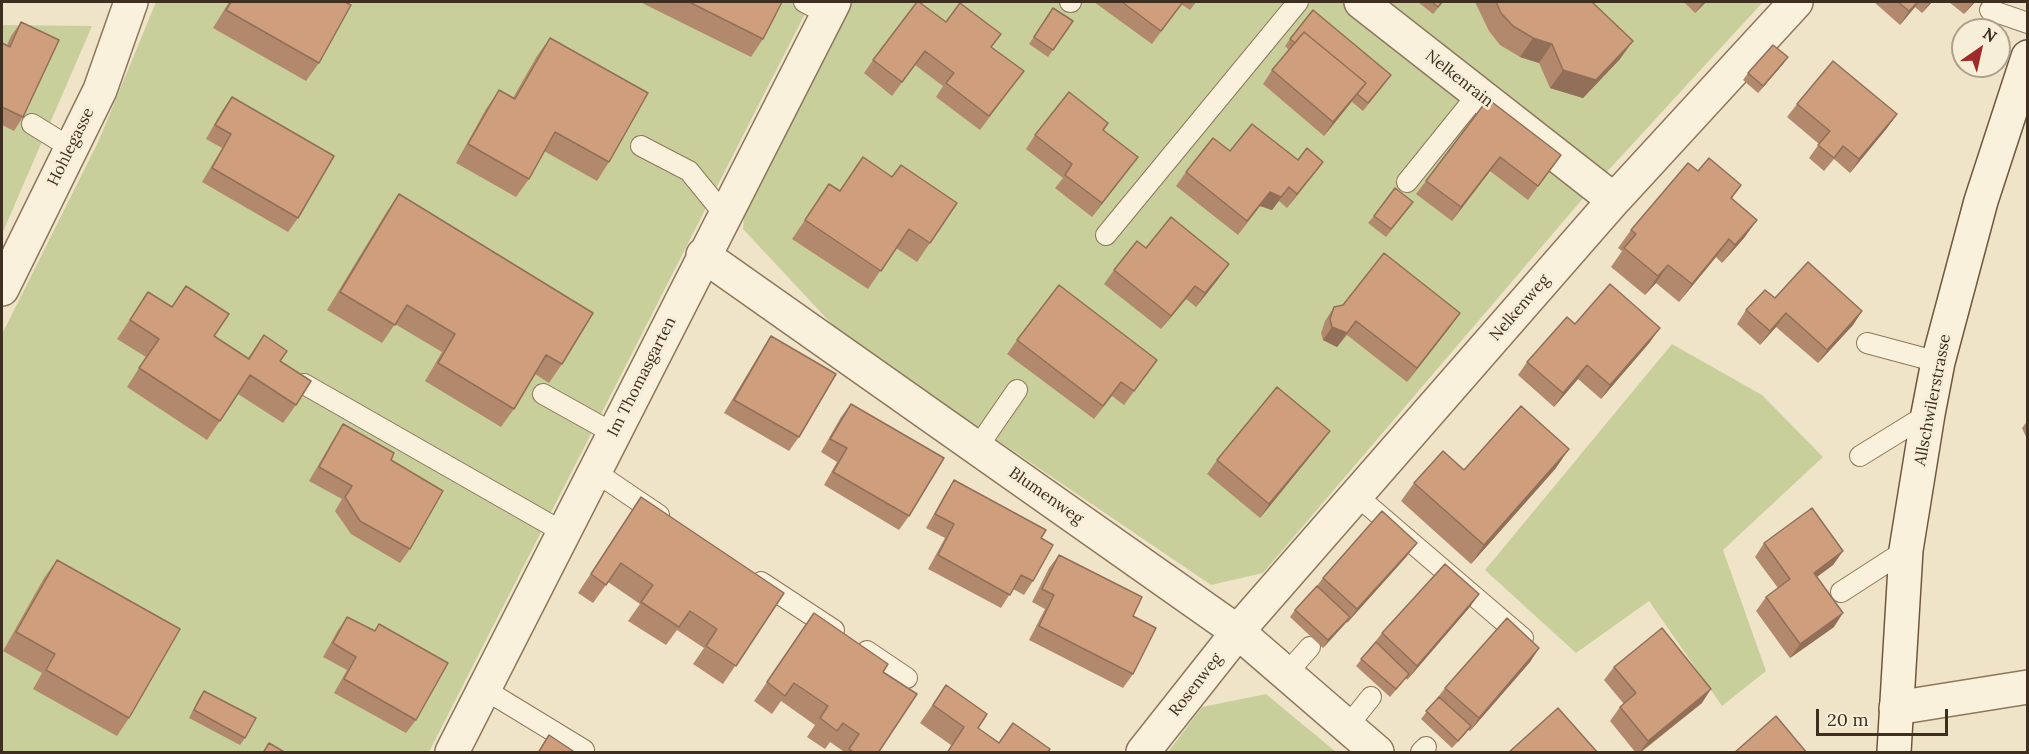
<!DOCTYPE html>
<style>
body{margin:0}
#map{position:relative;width:2029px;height:754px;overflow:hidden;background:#f0e4c8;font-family:Lora,serif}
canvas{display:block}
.frame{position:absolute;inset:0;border:3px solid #3d2e20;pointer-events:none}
.north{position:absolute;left:1951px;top:18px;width:60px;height:60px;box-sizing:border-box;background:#f7eed8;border:2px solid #ada18e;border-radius:50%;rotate:34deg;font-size:16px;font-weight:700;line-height:24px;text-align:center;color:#3d2e20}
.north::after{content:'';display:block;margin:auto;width:21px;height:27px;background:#9e2a2b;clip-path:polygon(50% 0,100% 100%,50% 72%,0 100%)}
.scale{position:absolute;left:1816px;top:709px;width:132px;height:27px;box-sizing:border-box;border:3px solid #3d2e20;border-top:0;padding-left:8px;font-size:18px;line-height:21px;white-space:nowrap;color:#3d2e20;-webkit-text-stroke:4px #f7eed8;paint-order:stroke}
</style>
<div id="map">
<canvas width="2029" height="754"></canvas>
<div class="frame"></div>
<div class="north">N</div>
<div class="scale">20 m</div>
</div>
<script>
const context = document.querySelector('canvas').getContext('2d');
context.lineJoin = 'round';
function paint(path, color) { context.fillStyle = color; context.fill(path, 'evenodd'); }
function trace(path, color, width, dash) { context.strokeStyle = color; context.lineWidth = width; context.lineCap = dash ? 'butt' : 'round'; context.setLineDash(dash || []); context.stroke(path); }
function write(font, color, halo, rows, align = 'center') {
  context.font = font + ' Lora,serif'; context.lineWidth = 5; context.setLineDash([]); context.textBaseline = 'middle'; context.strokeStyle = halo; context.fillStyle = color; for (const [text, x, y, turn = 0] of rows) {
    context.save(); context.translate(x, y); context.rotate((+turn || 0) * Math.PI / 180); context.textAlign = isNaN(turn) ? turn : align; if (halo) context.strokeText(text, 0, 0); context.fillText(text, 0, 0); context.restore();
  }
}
paint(new Path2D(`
 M156,2h655l-382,750h-427v-418l97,-194z
 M852,2h490l249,187 -328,384 -52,12 -370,-251 -98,-105 2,-27z
 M1386,2h377l-158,172z
 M2,25l90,1 -90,208z
 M1672,344l90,51 61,62 -100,93 43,121 -44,35 -73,-105 -73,52 -91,-83z
 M1266,694l70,58h-168l34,-45z`), '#c9cf9b');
const lane = new Path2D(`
 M804,2l23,12
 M1070,2h1
 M1990,10l38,13
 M32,124l39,24
 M641,146l48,25 35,43
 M1407,182l71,-88
 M1106,235l192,-233
 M1867,343l71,19
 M304,384l259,148
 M543,394l70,39
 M977,448l40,-58
 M1860,456l68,-42
 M594,471l65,44
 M1356,495l167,143
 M761,582l73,48
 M1841,592l65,-42
 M867,651l40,27
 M1286,674l24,-27
 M484,689l100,61
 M1347,727l24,-30
 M1421,752l5,-5`);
const street = new Path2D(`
 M1361,2l253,198
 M703,255l535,377 139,120
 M2,289l98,-199 31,-88
 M1896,708l132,-21
 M452,752l382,-750
 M1143,752l106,-134 365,-418 182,-198`);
const secondary = new Path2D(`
 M1894,752l12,-202 22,-136 10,-52 43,-161 47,-144`);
trace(lane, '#8d765c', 22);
trace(street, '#8d765c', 36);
trace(secondary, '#6f573f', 36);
trace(lane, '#faf1dc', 20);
trace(street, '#faf1dc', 33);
trace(secondary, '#faf1dc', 33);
paint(new Path2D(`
 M229,2h116l-26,61 -13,18 -93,-53z
 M640,2h142l-19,37 -12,18z
 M1094,2h102l-6,8 -9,-6 -29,40z
 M1418,2h25l-10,12z
 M1475,2h117l28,57 -37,39 -33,-10 -11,-25 -19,-6 -20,-12 -11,-14z
 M1684,2h22l-11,11z
 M1874,2h58l-10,11 -7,-6 -15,18z
 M1949,2h26l-11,12z
 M1053,8l20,13 -25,36 -19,-13z
 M21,22l2,95 -9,14 -12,-6v-82l5,2 4,-9z
 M946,22l46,26 22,36 -34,46 -44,-33 7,-11 -28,-21 -23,31 -28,-23 9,-13z
 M550,38l59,124 -12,19 -53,-30 -15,28 -13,18 -60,-34 30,-54 13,-19 14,8 24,-42z
 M1290,39l96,43 -23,29 -11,-9 1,-2 -29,36 -61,-52 9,-14 17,-20 -4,-4z
 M1783,64l-25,29 -15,-13 5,-7z
 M232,97l66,121 -10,14 -86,-50 20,-34 -16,-9 16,-28z
 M1488,99l73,56 -33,45 -38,-29 -38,50 -36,-27z
 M1797,104l100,10 -10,14 -37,45 -16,-14 -10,12 -15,-13 10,-14 -32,-27z
 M1103,130l35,27 -46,60 -37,-29 8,-10 -37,-29 9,-14z
 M1230,151l68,9 25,2 -10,13 -26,33 -8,-7 -7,9 -12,-4 -22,29 -62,-49 10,-14z
 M863,157l29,20 65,26 -40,59 -21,-14 -28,41 -76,-50 37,-55 11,7z
 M1698,171l43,14 -9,13 25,22 -13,18 -22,25 -6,-6 -37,45 -23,-19 -11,12 -34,-28 11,-16 -4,-3 13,-18z
 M399,194l163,170 -13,19 -14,-9 -21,35 -13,18 -76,-46 17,-29 -47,-28 -13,19 -55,-33 59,-97z
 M1408,209l-22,28 -18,-14 6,-7z
 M1146,248l73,30 -23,29 -10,-8 -25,30 -57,-45 10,-14z
 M186,286l28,50 34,22 16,-23 16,26 16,44 -13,18 -45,-29 -31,46 -80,-53 19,-30 -29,-18 31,-47 24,15z
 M1775,298l87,13 -9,14 -35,38 -42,-36 -16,18 -23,-21 9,-14z
 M1334,307l116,20 -43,55 -60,-47 -10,12 -14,-7 -2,-7 4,-12z
 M1575,324l75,18 -49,57 -23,-20 -24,28 -36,-32 9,-13z
 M771,336l28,101 -10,14 -65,-38 38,-63z
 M1017,340l140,20 -33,45 -12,-9 -18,23 -87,-65z
 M851,404l58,112 -10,14 -75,-45 13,-23 -16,-10 20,-35z
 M2028,420v21l-6,-13z
 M343,424l48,36 19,89 -10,14 -49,-29 -16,-23 7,-12 -33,-18 25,-43z
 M1330,431l-10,13 -60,74 -53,-44 10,-14z
 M1556,468l-85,96 -70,-63 13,-18 50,-13z
 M954,480l87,58 -8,43 -9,14 -11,-6 -12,19 -73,-39 17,-31 -19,-10 19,-34z
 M641,497l143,96 -61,91 -30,-20 11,-16 -27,-18 -11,15 -38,-24 12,-17 -32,-22 -15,21 -15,-10z
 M1764,543l79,8 -10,14 -16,12 17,50 -44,31 -34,-47 10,-14 12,-9 -23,-31z
 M1059,555l74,61v58l-10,14 -94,-48 16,-31 -13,-7 17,-34z
 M1407,556l-60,67 -1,-1 -23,26 -33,-31 5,-7 21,-23 7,-9z
 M57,560l72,158 -12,18 -84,-47 9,-16 -39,-22 41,-73z
 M1479,594l-10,14 -62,72 -1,-2 -16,19 -34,-31 26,-33z
 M814,613l69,59 -5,81h-32l-16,-11 -5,7 -18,-12 8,-12 -34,-24 -9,13 -18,-13z
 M347,617l27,14 5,-7 37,96 -10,13 -72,-40 13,-23 -24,-13 15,-27z
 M1539,648l-9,14 -60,69 -2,-1 -16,18 -31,-29 24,-31z
 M1614,667l88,36 -62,50h-4l-26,-32 10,-14 4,-3 -20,-24z
 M946,685l32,43 21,14 -48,3 -31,-22z
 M204,691l41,47 -5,7 -51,-27 10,-20z`), '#b2896c');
paint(new Path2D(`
 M1703,2h3l-11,11z
 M1918,2h1l-4,5 -15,18 9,-14z
 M1930,2h2l-10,11z
 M1973,2h2l-11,12z
 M1533,38l19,6 -13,19 -19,-6z
 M1633,41l-13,18 -37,39 -33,-10 13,-18z
 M1788,57l-5,7 -25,29 5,-7z
 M1366,83l-13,17 -29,36 9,-14z
 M1897,114l-10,14 -37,45 9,-14z
 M1138,157l-10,13 -36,47 10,-14z
 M1500,157l-10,14 -38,50 9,-14z
 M1323,162l-10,13 -26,33 10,-14z
 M1289,187l-17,23 -12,-4 -22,29 32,-43z
 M1757,220l-13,18 -22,25 13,-18z
 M1729,239l-13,18 -37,45 13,-18z
 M1229,264l-10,14 -23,29 9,-14z
 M1668,265l-12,18 -11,12 13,-19z
 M1195,286l-9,13 -25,30 10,-13z
 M1862,311l-9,14 -35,38 9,-13z
 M1460,313l-10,14 -43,55 10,-14z
 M1786,313l-10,14 -16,18 10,-14z
 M1356,321l-19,26 -14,-7 9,-13z
 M1660,328l-10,14 -49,57 9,-14z
 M1587,365l-9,14 -24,28 9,-14z
 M1330,431l-10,13 -60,74 9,-14z
 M1569,449l-13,19 -85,96 13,-19z
 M1417,543l-10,13 -60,67 10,-14z
 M1843,551l-10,14 -29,21 10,-13z
 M1479,594l-10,14 -62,72 10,-14z
 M1843,613l-9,14 -44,31 10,-14z
 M1350,617l-5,7 -22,24 5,-8z
 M1539,648l-9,14 -60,69 9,-13z
 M1711,689l-9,14 -63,50 9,-12z
 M1471,726l-5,7 -14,15 6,-7z`), '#916f58');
const building = new Path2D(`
 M231,2h114l6,3 -32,58 -93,-53z
 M689,2h93l-19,37z
 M917,2h2l27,20 14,-19 41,31 -10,13 33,24 -35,45 -43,-33 8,-10 -29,-22 -23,31 -29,-22z
 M1122,2h61l-22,29z
 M1432,2h10l-4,5z
 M1496,2h96l41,39 -37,39 -33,-10 -11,-26 -19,-6 -20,-12 -12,-13z
 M1898,2h20l-9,9z
 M1053,8l20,13 -20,29 -19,-13z
 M1313,10l78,65 -23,28 -11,-9 9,-11 -62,-51 -9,11 -5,-4z
 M21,22l38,18 -36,77 -21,-10v-64l8,4z
 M1304,32l62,51 -33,39 -61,-52z
 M550,38l98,55 -39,69 -54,-30 -26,47 -61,-35 31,-54 16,9z
 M1773,45l15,12 -25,29 -15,-13z
 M1833,61l64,53 -38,45 -16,-13 -9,12 -16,-13 12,-14 -33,-27z
 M1069,92l39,31 -5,7 35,27 -36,46 -37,-28 7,-11 -37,-29z
 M232,97l102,59 -36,62 -86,-50 19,-34 -16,-9z
 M1488,99l73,56 -23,31 -38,-29 -39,50 -35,-26z
 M1252,124l46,36 9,-12 16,14 -26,32 -8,-7 -8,10 -11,-5 -23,29 -61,-49 27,-34 17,13z
 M863,157l29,20 9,-12 56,38 -27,40 -21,-14 -28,42 -76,-51 24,-36 11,7z
 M1709,158l32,27 -10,13 26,22 -22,25 -6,-6 -37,45 -24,-19 -10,11 -34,-28 12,-14 -5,-4 57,-67 10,8z
 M1395,188l18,14 -22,27 -17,-13z
 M399,194l194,119 -31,51 -16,-9 -32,54 -76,-46 17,-29 -48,-29 -12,20 -55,-33z
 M1171,217l58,47 -24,29 -10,-7 -24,30 -57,-46 23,-29 9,7z
 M1384,253l76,60 -43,55 -61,-47 -9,12 -15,-6 -2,-8 4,-12 9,-2z
 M1808,262l54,49 -35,39 -41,-37 -16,18 -24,-21 19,-20 10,8z
 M1610,284l50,44 -50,57 -23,-20 -24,28 -36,-31 40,-45 8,7z
 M1059,285l98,75 -23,31 -13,-9 -18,24 -86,-66z
 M186,286l43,28 -15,22 35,23 15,-24 23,16 -7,10 31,20 -15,24 -46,-30 -30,46 -81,-53 20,-29 -29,-19 18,-28 24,15z
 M771,336l65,38 -37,63 -65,-37z
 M1277,387l53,44 -61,73 -52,-44z
 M851,404l93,54 -35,58 -76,-44 14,-24 -17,-9z
 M1521,406l48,43 -85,96 -70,-62 29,-32 21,19z
 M343,424l51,29 -3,7 52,31 -33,58 -50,-28 -15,-24 7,-11 -33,-19z
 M954,480l92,50 -5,8 12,7 -20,36 -12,-6 -11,20 -72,-40 16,-31 -19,-10z
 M641,497l143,96 -48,73 -30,-20 11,-17 -27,-18 -11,16 -38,-25 12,-17 -32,-22 -15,22 -15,-11z
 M1812,508l31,43 -29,22 29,40 -43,31 -34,-47 24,-18 -26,-36z
 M1382,511l35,32 -60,66 -34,-31z
 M1059,555l83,42 -9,19 23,12 -23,46 -94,-48 15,-31 -12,-6z
 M57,560l123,69 -51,89 -83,-48 9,-16 -39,-22z
 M1445,564l34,30 -62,72 -35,-33z
 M1317,586l33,31 -22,23 -33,-30z
 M814,613l74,51 -5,8 34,22 -39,59h-23l-6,-4 10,-15 -16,-11 -6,8 -17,-13 8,-12 -34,-23 -9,13 -18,-14z
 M347,617l28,14 4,-7 69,39 -32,57 -72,-41 12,-22 -23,-14z
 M1507,618l32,30 -60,70 -34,-30z
 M1662,628l49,61 -63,52 -28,-34 16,-14 -22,-26z
 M1376,642l33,32 -13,15 -35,-30z
 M946,685l41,29 -9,14 21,15 14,-20 37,26 -3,4h-100l17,-26 -31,-22z
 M204,691l52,27 -11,20 -51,-28z
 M1439,697l32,29 -13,15 -32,-30z
 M1558,708l40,45h-90z
 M1776,716l31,37h-73z
 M549,735l27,18h-38z
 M269,743l17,10h-23z`);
paint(building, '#cf9f7d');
trace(building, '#916f58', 1.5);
write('16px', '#3d2e20', '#f7eed8', [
 ["Nelkenrain",1459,79,38],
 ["Hohlegasse",71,147,-64],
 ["Nelkenweg",1520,308,-49],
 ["Im Thomasgarten",642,377,-63],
 ["Allschwilerstrasse",1933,400,-79],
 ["Blumenweg",1046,496,35],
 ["Rosenweg",1196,685,-52]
]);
</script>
